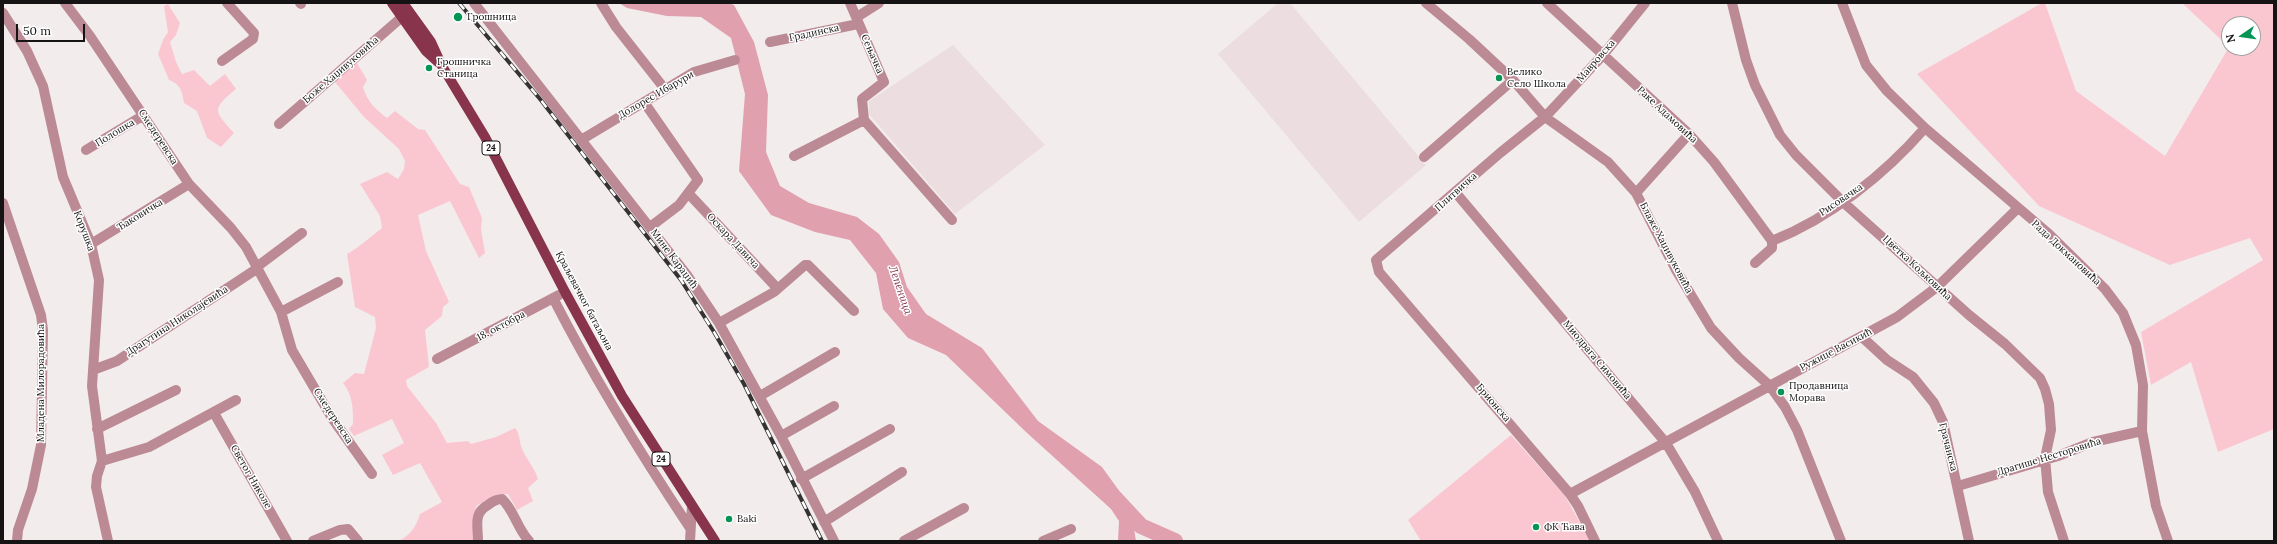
<!DOCTYPE html>
<meta charset="utf-8">
<style>
body{margin:0}
#map{position:relative;width:2277px;height:544px;overflow:hidden;background:#f2eced;font-family:Lora,serif}
canvas{display:block}
.frame{position:absolute;inset:0;border:4px solid #151314;pointer-events:none}
.north{position:absolute;left:2221px;top:16px;width:40px;height:40px;box-sizing:border-box;background:#fff;border:1px solid #a1a1a1;border-radius:50%;rotate:257deg;font-size:11px;font-weight:700;line-height:16px;text-align:center;color:#151314}
.north::after{content:'';display:block;margin:auto;width:14px;height:18px;background:#079556;clip-path:polygon(50% 0,100% 100%,50% 72%,0 100%)}
.scale{position:absolute;left:16px;top:24px;width:69px;height:18px;box-sizing:border-box;border:2px solid #151314;border-top:0;padding-left:5px;font-size:12px;line-height:14px;white-space:nowrap;color:#151314;-webkit-text-stroke:3px #fff;paint-order:stroke}
</style>
<div id="map">
<canvas width="2277" height="544"></canvas>
<div class="frame"></div>
<div class="north">N</div>
<div class="scale">50 m</div>
</div>
<script>
const context = document.querySelector('canvas').getContext('2d');
context.lineJoin = 'round';
function paint(path, color) { context.fillStyle = color; context.fill(path, 'evenodd'); }
function trace(path, color, width, dash) { context.strokeStyle = color; context.lineWidth = width; context.lineCap = dash ? 'butt' : 'round'; context.setLineDash(dash || []); context.stroke(path); }
function write(font, color, halo, rows, align = 'center') {
  context.font = font + ' Lora,serif'; context.lineWidth = 3; context.setLineDash([]); context.textBaseline = 'middle'; context.strokeStyle = halo; context.fillStyle = color; for (const [text, x, y, turn = 0] of rows) {
    context.save(); context.translate(x, y); context.rotate((+turn || 0) * Math.PI / 180); context.textAlign = isNaN(turn) ? turn : align; if (halo) context.strokeText(text, 0, 0); context.fillText(text, 0, 0); context.restore();
  }
}
paint(new Path2D(`
 M1278,3h12l136,162 -67,57 -141,-168z
 M953,45l92,100 -90,69 -86,-100v-13z`), '#ecdde0');
paint(new Path2D(`
 M2042,3h3l31,88 89,65 64,-109 -47,-44h92v426l-56,23 -27,-90 -40,23 -10,-53 122,-72 -13,-22 -80,27 -131,-59 -122,-132zM2229,24h24v24h-24z
 M168,4l12,19 -4,12 -6,7 6,20 6,12 12,-4 16,16 15,-12 11,15c-24,20 -23,21 -2,44l-13,14 -14,-9 -10,-27 -13,-8c-2,-11 -3,-19 -15,-23l-11,-26 5,-14 5,-8 -4,-26z
 M357,63l10,17 -4,7c4,14 12,22 24,31l8,-7 23,18 7,1 35,54 9,3 13,31 -1,11 4,24 -6,5 -29,-57 -32,14 8,36 23,51 -6,5 -1,9 -17,14 4,37 -23,13 1,6 29,37 11,20 21,-2 3,3 25,-7 19,-9c5,6 4,11 6,18 4,12 13,20 17,33l-10,9 5,13 -16,9 -9,-16h-10l-22,12 -1,35h-77c12,-5 18,-14 22,-27l22,-12 -22,-39 -27,12 -11,-20 22,-12 -12,-24 -38,17 -5,-7 4,-5c0,-15 0,-29 -10,-41l12,-10 9,1 12,-46 -1,-11 -20,-10 -8,-53c13,-7 23,-17 35,-26l-2,-12 -20,-32 27,-12 11,7 6,-10 1,-8 -6,-12 -35,-32 -30,-36z
 M1511,435l54,61 25,45h-169l-13,-21z`), '#fac7d1');
paint(new Path2D(`
 M619,3h109l6,2 20,37 14,53 -2,57 14,34 29,17 48,14 22,17 20,28 8,25 19,27 56,34 56,73 64,46 31,43 -7,6 7,7 3,18h-18l1,-20 -8,-12 -85,-77 -80,-77 -38,-17 -25,-29 -7,-36 -26,-33 -35,-8 -44,-17 -32,-44 6,-77 -14,-56 -30,-21 -34,-1 -40,-8z`), '#e0a0ae');
trace(new Path2D(`
 M1131,517v6`), '#e0a0ae', 2.5);
trace(new Path2D(`
 M1115,498l26,28 34,15`), '#e0a0ae', 16);
trace(new Path2D(`
 M65,3l25,33 99,148 42,44 15,19 35,65 11,38 40,68 40,56
 M300,3l1,1
 M474,3l213,272 32,48 62,113 53,105
 M601,3l15,24 48,61
 M850,3l34,79 -22,17 2,21 88,100
 M1426,3l43,36 44,41 32,37 63,45 28,31 40,77 35,58 28,30 31,28 15,21 12,23 44,111
 M1547,3l142,131 25,28 58,79
 M1732,3l14,57 9,25 25,50 16,20 47,47 126,113 36,29 35,34 5,11 4,15 2,26 -6,28 3,34 16,49
 M1842,3l24,62 21,26 38,37 124,106 56,55 18,24 13,32 7,40 -1,46 14,75 12,35
 M3,13l24,38 16,35 20,91 28,67 8,36 -7,106 10,75 -5,15 -1,11 12,54
 M857,17l22,-14
 M770,42l88,-18
 M222,61l31,-22 1,-6 -27,-30
 M644,102l54,78 -19,25 -29,22
 M279,124l123,-107
 M581,140l113,-68 41,-12
 M86,150l58,-35
 M794,156l70,-36
 M1424,157l89,-77
 M1456,193l210,250 29,49 23,49
 M1636,193l53,-59
 M689,194l88,94
 M3,203l38,112 2,15 -2,115 -9,44 -14,41 -1,11
 M91,244l98,-60
 M1755,263l17,-15v-7c58,-23 112,-66 153,-113
 M258,266l44,-33
 M553,298c41,80 87,155 137,230
 M281,312l57,-30
 M719,323l55,-31 31,-27h3l46,46
 M1862,337l25,23 26,17 21,26 9,19 26,119
 M437,359l122,-64
 M93,370l24,-9 141,-93
 M760,396l75,-44
 M214,413l73,128
 M97,429l79,-39
 M781,436l53,-30
 M102,461l47,-14 87,-47
 M801,479l89,-50
 M1958,486l100,-30 35,-14 49,-11
 M1570,494l327,-177 40,-30 80,-78
 M824,522l78,-50
 M313,541l27,-11 8,-1 10,12
 M478,541c0,-15 -5,-28 10,-36 5,-4 9,-6 14,-6 12,11 15,29 27,42
 M690,541l2,-35
 M904,541l60,-33
 M1043,541l28,-12
 M1595,541l-17,-35 -8,-12 -191,-222 -3,-12 124,-107 45,-36 58,-62 42,-52`), '#bc8a95', 10);
trace(new Path2D(`
 M392,3l34,48 12,11
 M403,3l28,39 11,24 43,71 80,155 57,104 93,145`), '#89344d', 10);
const rail = new Path2D(`
 M459,3l81,96 141,181 33,52 30,52 78,157`);
trace(rail, '#343233', 4);
trace(rail, '#fff', 2.5, [8]);
for (const [x, y, r, color] of [
 [458,17,5,"#079556"],
 [429,68,4,"#079556"],
 [1499,78,4,"#079556"],
 [1781,392,4,"#079556"],
 [729,519,4,"#079556"],
 [1536,527,4,"#079556"]
]) { const dot = new Path2D(); dot.arc(x, y, r, 0, 2 * Math.PI); context.fillStyle = color; context.fill(dot); trace(dot, '#fff', 1.5); }
for (const [x, y, w] of [
 [491,148,18],
 [661,459,18]
]) { const box = new Path2D(); box.roundRect(x - w / 2, y - 7, w, 14, 3); context.fillStyle = '#fff'; context.fill(box); trace(box, '#151314', 1); }
write('bold 9px', '#151314', null, [
 ["24",491,148],
 ["24",661,459]
]);
write('10px', '#151314', '#fff', [
 ["Грошница",467,17],
 ["Грошничка",437,62],
 ["Станица",437,74],
 ["Велико",1507,72],
 ["Село Школа",1507,84],
 ["Продавница",1789,386],
 ["Морава",1789,398],
 ["Baki",737,519],
 ["ФК Ћава",1544,527]
], 'left');
write('10px', '#151314', '#fff', [
 ["Градинска",814,33,-12],
 ["Сењачка",872,54,66],
 ["Мавровска",1596,61,-49],
 ["Боже Хаџивуковића",341,70,-41],
 ["Долорес Ибарури",656,95,-30],
 ["Раке Адамовића",1667,115,43],
 ["Полошка",115,133,-31],
 ["Смедеревска",158,137,57],
 ["Плитвичка",1456,192,-42],
 ["Рисовачка",1841,200,-34],
 ["Ђаковичка",140,215,-32],
 ["Корушка",84,231,69],
 ["Оскара Давича",733,241,47],
 ["Блаже Хаџивуковића",1666,248,62],
 ["Рада Докмановића",2066,253,43],
 ["Мине Караџић",674,259,53],
 ["Цветка Кољковића",1917,268,43],
 ["Краљевачког батаљона",584,301,62],
 ["Драгутина Николајевића",177,321,-33],
 ["18. октобра",501,326,-28],
 ["Ружице Васикић",1836,350,-28],
 ["Миодрага Симовића",1597,360,50],
 ["Младена Милорадовића",41,383,-90],
 ["Брионска",1493,403,49],
 ["Смедеревска",333,416,57],
 ["Грачанска",1948,447,76],
 ["Драгише Несторовића",2049,457,-17],
 ["Светог Николе",251,477,60]
]);
write('italic 11px', '#85374d', '#fff', [
 ["Лепеница",900,290,71]
]);
</script>
